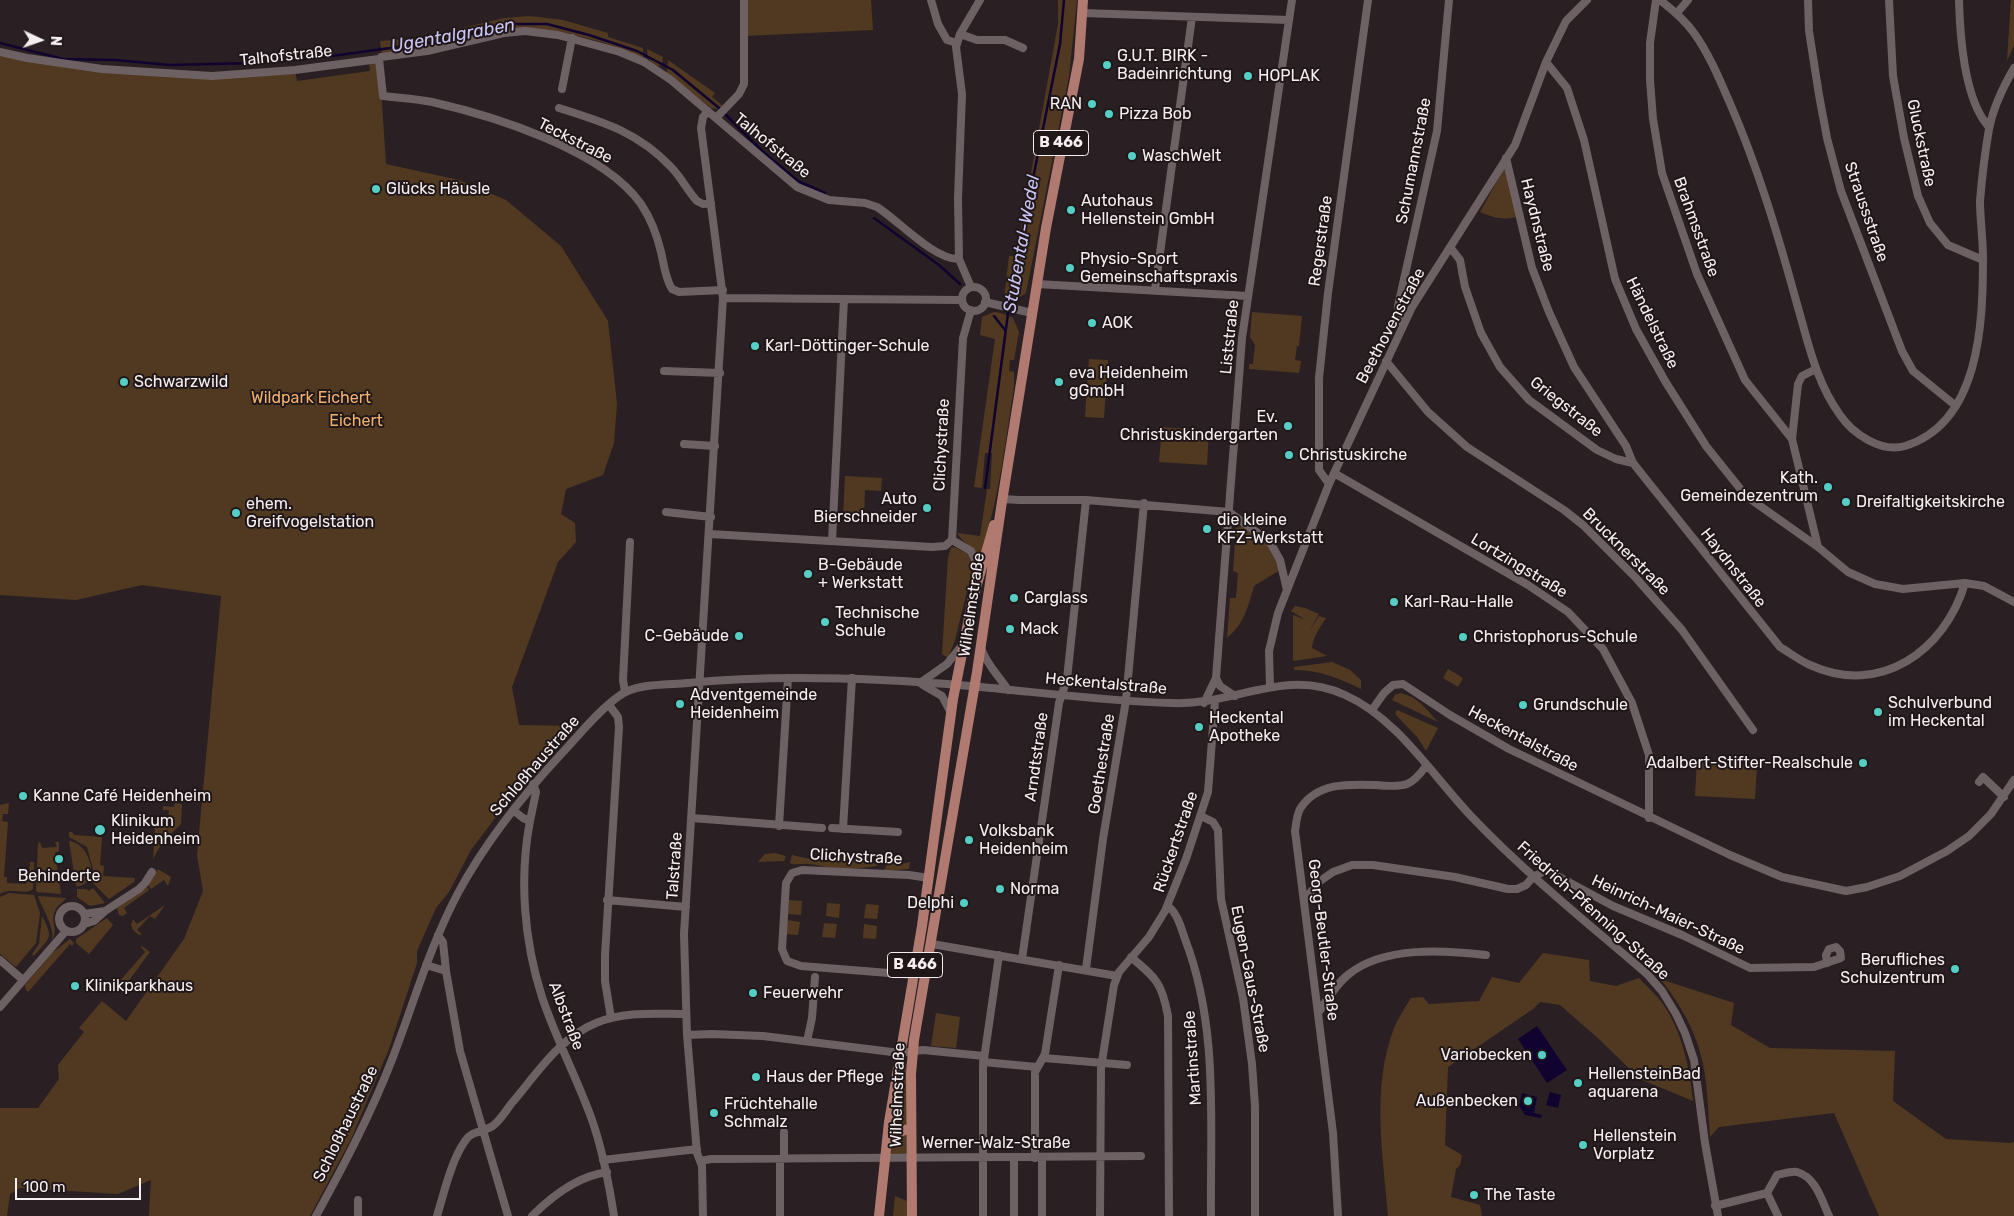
<!DOCTYPE html>
<meta charset="utf-8">
<style>
body{margin:0}
#map{position:relative;width:2014px;height:1216px;overflow:hidden;background:#2a2023;font-family:Rubik,sans-serif}
canvas{display:block}
.north{position:absolute;left:15px;top:15px;width:50px;height:50px;-webkit-text-stroke:4px #201719;paint-order:stroke;rotate:93deg;font-size:14px;font-weight:700;line-height:20px;text-align:center;color:#f6eff1}
.north::after{content:'';display:block;margin:auto;width:18px;height:22px;background:#f6eff1;clip-path:polygon(50% 0,100% 100%,50% 72%,0 100%)}
.scale{position:absolute;left:15px;top:1178px;width:126px;height:22px;box-sizing:border-box;border:2px solid #f6eff1;border-top:0;padding-left:6px;font-size:15px;line-height:18px;white-space:nowrap;color:#f6eff1;-webkit-text-stroke:4px #201719;paint-order:stroke}
</style>
<div id="map">
<canvas width="2014" height="1216"></canvas>
<div class="north">N</div>
<div class="scale">100 m</div>
</div>
<script>
const context = document.querySelector('canvas').getContext('2d');
context.lineJoin = 'round';
function paint(path, color) { context.fillStyle = color; context.fill(path, 'evenodd'); }
function trace(path, color, width, dash) { context.strokeStyle = color; context.lineWidth = width; context.lineCap = dash ? 'butt' : 'round'; context.setLineDash(dash || []); context.stroke(path); }
function write(font, color, halo, rows, align = 'center') {
  context.font = font + ' Rubik,sans-serif'; context.lineWidth = 4; context.setLineDash([]); context.textBaseline = 'middle'; context.strokeStyle = halo; context.fillStyle = color; for (const [text, x, y, turn = 0] of rows) {
    context.save(); context.translate(x, y); context.rotate((+turn || 0) * Math.PI / 180); context.textAlign = isNaN(turn) ? turn : align; if (halo) context.strokeText(text, 0, 0); context.fillText(text, 0, 0); context.restore();
  }
}
paint(new Path2D(`
 M744,0h127l2,30 -128,6z
 M1058,0h19l-8,76 -43,217c-8,5 -13,9 -22,6l5,-43h7l42,-232z
 M2011,0h3v45l-7,16z
 M530,16l33,4 45,13v4l35,11v10c-35,-17 -75,-26 -114,-29l-147,25 -2,-13 41,-3 83,-20z
 M647,49l16,8 -1,8 -5,1c-8,-4 -9,-7 -10,-17z
 M0,52l9,3 161,19 125,-4 2,11 73,-10 -1,-10 10,-2 7,105 73,16 47,20 55,46 47,75 9,83 -3,39 -11,32 -37,14 -5,25 14,9 1,19 -18,20 -46,125 7,38 59,1 -55,55 -52,69 -22,42 -13,16 -19,43v12l-28,86 -38,90 -41,77h-161l2,-36 -33,14 -98,-6 -10,6 -3,22h-7v-108h38l21,-29 -1,-14 26,-33 -5,-4 23,-27 24,20 58,-82 19,-48 -6,-36 24,-259 -79,-11 -66,15 -76,-5z
 M668,60l47,33 -3,4 11,9 -6,3 -6,-1 -44,-34z
 M1506,165l11,52c-14,3 -23,1 -37,-5z
 M994,312l7,1 12,5 6,14 -5,28h-4l-1,11 5,1v15c-9,56 -15,114 -34,168l-2,1c-5,-9 -15,-13 -21,-23l23,3 7,-47h3l2,-36h-7l-3,35 -8,-1 21,-148 -15,-4 2,-18z
 M1252,312l50,4 -3,30h-2l-2,14 6,1 -2,12 -50,-4v-5h4l2,-19 -5,-8z
 M1089,359l19,1 -4,58 -19,-1z
 M1162,427l47,4 -2,34 -48,-3z
 M845,476l37,2 -1,13 -16,-1 -1,28 -21,-1z
 M1242,526c17,12 34,20 38,44l-26,16c-6,21 -10,38 -27,52l3,-40h6l2,-25 -5,-2 3,-43z
 M954,547l16,8 4,8 -19,77 -7,18 -6,-4 6,-97 3,-9z
 M1295,606l10,2 14,6 -10,17 10,-15 7,2c-6,9 -13,19 -14,30l15,8 -34,5v-46l13,5 -15,-9z
 M1332,662l18,8 11,10v9c-22,-11 -42,-19 -67,-19v-3z
 M1448,669l15,9 -5,9 -15,-9z
 M1401,693c17,4 26,17 37,29l-46,-22 3,-5z
 M1397,710l41,18 -12,23 -8,-13 -23,-24z
 M1697,762l60,3 -2,34 -60,-3z
 M9,803l-1,11h-5l-1,7 6,1 -4,55h3v6l19,1v-5l3,-1 1,-16h4l-1,27c-8,7 -22,-3 -33,5v-89z
 M175,803l7,1 -1,20 -19,19 -9,16 2,-32 4,-5h9l1,-12h-6v-4l11,1z
 M69,832h3l2,3 28,2 -2,28 4,1 -1,10 32,2 -1,4 -25,17 -17,-17 1,-13 -6,-22 -18,-10z
 M69,841c17,2 25,24 21,39l-9,6h-5z
 M40,842l2,6 15,-1 -2,-5h4v9l-4,2 6,41 -24,-2 -1,-2 2,-47z
 M775,853l11,3 -2,5 -26,1 7,-8z
 M792,855c15,4 35,7 50,2l8,4 6,-3c8,4 15,3 23,7 -13,4 -33,4 -47,3 -7,0 -15,-4 -23,-4 -7,-1 -13,2 -19,-1z
 M894,860l7,4 9,-2 -1,7 -25,2 3,-7z
 M158,869l13,8 -3,9 -4,-6 -13,9 -3,-4z
 M147,887l2,3 -25,18 3,5 -4,3 -4,-1 -2,-7z
 M93,888l12,15 -15,3 -13,-9v-8h9l3,2z
 M9,893l25,2 6,18 -4,30 -20,24 -16,-13v-57z
 M38,896l28,2c-3,5 -9,7 -11,13 -5,10 4,18 -3,29 3,-13 -10,-31 -14,-44z
 M789,900l13,1 -1,14 -13,-1z
 M827,903l13,1 -1,14 -13,-2z
 M866,904l13,1 -2,14 -13,-1z
 M165,905l-10,14 -5,-3 -13,14 5,4 -3,1 -6,-5 -2,-5 2,-6 4,5z
 M42,916c12,23 8,21 -8,40l-2,-2 7,-10z
 M107,918l6,7 -24,29 -13,-11v-4z
 M787,920l13,2 -2,13 -13,-1z
 M824,923l13,1 -2,14 -13,-1z
 M864,924l13,2 -1,13 -13,-1z
 M70,939l4,4 -2,3 -2,-2 -42,48 -2,-2 -1,-5 27,-32z
 M142,946l8,6 -26,35 -5,-5 26,-30 -4,-5z
 M1543,953l46,7 1,21 26,5 23,-8c8,9 18,17 24,26 20,30 26,62 30,97l-53,-22 -40,-39 -40,-35 -20,-3 -7,7 -85,58 -3,78 17,10 -2,10 -4,4 -5,28 29,8 2,11h-94c-5,-63 -17,-127 6,-188 4,-10 11,-20 17,-30l12,-1 6,7 50,-3 13,-24 27,6z
 M1660,979l74,24 -3,22 39,23 125,3 -2,50 53,38 64,4 4,-1v74h-135l-45,-103 -115,14 -9,10c-2,-24 -2,-49 -7,-73 -6,-31 -23,-61 -43,-85z
 M936,1013l24,4 -4,31 -25,-2z
 M904,1059l3,5 -1,57 -1,5 -5,3 -6,-6v-3z
 M892,1133l14,1v20h-15z
 M895,1196l12,5v15h-14z`), '#513921');
paint(new Path2D(`
 M1537,1026l30,44 -20,13 -29,-44z
 M1550,1092l11,3 -3,13 -12,-3z
 M1522,1093l15,4 -3,16 8,2 -1,3 -16,-3 -6,-9z`), '#11032f');
trace(new Path2D(`
 M0,43l63,16 52,1 54,5 85,-2 78,-7 109,-15 71,-17h35l42,11 48,16 36,19 46,38 42,42 37,31 27,12
 M874,218l65,47 21,19
 M994,316l11,14
 M985,488l27,-205 48,-239 4,-44`), '#11032f', 2.5);
trace(new Path2D(`
 M931,0l7,24 9,16 10,3
 M1656,0l-6,43v37l3,39 9,54 35,101 48,106 47,59
 M1660,0c13,10 25,20 34,33 15,21 25,45 35,68 29,66 49,134 68,203 11,38 19,78 43,111 13,19 41,38 65,31 75,-23 78,-123 78,-188 0,-19 -3,-39 -3,-57 2,-24 5,-49 9,-72 4,-21 14,-42 25,-61
 M1808,0l1,31 10,64 8,43 14,53 61,160 11,20 43,35
 M1889,0l4,76 11,62 14,58 12,27 18,22 35,15
 M1959,0c1,36 5,100 30,127
 M1083,13l206,7
 M1677,13l11,-13
 M960,34l17,6h28l18,8
 M0,52l27,6 75,11 110,7 83,-6 84,-11 2,-2 46,-6 77,-18 21,-2 33,4 62,17 24,10 27,18 126,107 32,13 36,3 12,4c21,13 57,53 82,52
 M379,59l4,37c16,2 33,3 49,6 62,14 171,48 209,102 10,15 16,31 20,48 3,12 4,26 11,37l7,3 44,-2
 M1546,62l21,26 17,52 31,139 21,50 29,52 41,65 40,50 72,51
 M562,89l10,-51
 M559,108c44,14 79,24 112,59 10,10 16,23 26,34l6,3 8,-1
 M716,118l23,-24 5,-10v-84
 M1506,158l26,110 17,44 25,55 52,79 7,17 147,184c10,6 19,13 30,18 70,32 135,-14 155,-82
 M1450,247l10,13 5,27 16,46 19,34 29,33 68,50 19,9 17,4
 M1037,284l211,12
 M971,287l-12,-28 -1,-61 4,-104 -6,-47 4,-13 20,-34
 M962 299a12 12 0 1 1 24 0a12 12 0 1 1-24 0Z
 M1155,290l37,-273
 M723,298l239,2
 M985,302l47,11
 M1403,326l-5,-20 39,-175 12,-131
 M1386,361l42,51 39,35 97,63 19,15 53,53 46,52 71,100
 M1816,369l-14,7 -4,8 -6,55 26,108 30,25 27,12 28,5 62,-6 19,3 30,16
 M664,371l56,2
 M684,444l31,2
 M1334,473l194,112 40,27 35,37 29,54 17,52v63
 M1329,484l-10,-14v-92l9,-85 40,-293
 M1003,499l16,1h67l143,12 41,30 10,18 7,30
 M666,512l45,5
 M710,534l222,13 13,-1 7,-6
 M952,540l11,-202 8,-28
 M952,540l19,11 9,19
 M832,541l12,-242
 M981,648c6,17 17,27 27,42
 M1216,678l4,8 15,10
 M920,683l27,-19 16,-20
 M923,685l19,11 9,17
 M1270,687l-1,-36 9,-38 51,-129 83,-177 103,-162 31,-83 20,-41 21,-21
 M625,692l-2,-12 7,-138
 M1204,703l12,-25 26,-340 50,-338
 M609,705l9,12 1,10 -14,228v26l6,37
 M1372,710l12,-17 9,-8 10,-1 47,31 59,34 221,106 52,22 64,14 21,-4 33,-11 47,-25 22,-15 22,-22 23,-34
 M1979,782l4,-5 21,20
 M513,810l10,8 7,3c-11,57 -6,120 12,176 14,42 35,81 50,123 11,31 17,64 22,96
 M1201,816l12,6 5,8 3,69 22,99 9,66 3,42v110
 M692,818l130,10
 M530,821l6,-29 -3,-8
 M779,826l9,-148
 M832,828l66,4
 M843,829l9,-151
 M607,900l79,7
 M1304,900l16,-19 13,-9 19,-7h21l82,12 53,12h9l9,-4 7,-8 10,-5h7l63,34 69,29 68,33 64,-1 27,-9 -1,-7 -4,-4 -7,2 -3,6 1,8
 M59 919a13 13 0 1 1 26 0a13 13 0 1 1-26 0Z
 M1168,906c10,8 13,22 17,33 34,88 25,184 26,277
 M84,914l21,-3
 M84,924l10,-3 11,-10 34,-22 6,-6 7,-11
 M438,935l5,7 3,29
 M932,944l185,32
 M1131,957c25,21 31,26 37,59l1,200
 M1022,959l37,-256 8,-24 19,-179
 M0,960l23,20
 M426,965l20,6 14,80 48,165
 M1086,969l17,-130 23,-139 18,-197
 M914,975l-113,-9 -14,-5 -5,-12 4,-66 6,-10 10,-3 107,5 20,3
 M0,1007l66,-76
 M1318,1013c9,-13 18,-29 31,-39 35,-28 95,-24 137,-19
 M687,1035l25,-1 51,2 137,17 23,-3 61,6
 M807,1041l5,-23 3,-41
 M1044,1058l83,7
 M983,1062l54,5
 M784,1132v27
 M1014,1158v58
 M1035,1158v-86l10,-18 14,-89
 M780,1159v57
 M603,1160l94,-11
 M701,1161l10,-2 430,-3
 M1767,1193l11,23
 M1715,1206l52,-13 10,-18c6,-1 14,-4 20,-3 19,5 25,29 32,44
 M316,1216c28,-51 56,-104 77,-159 21,-55 37,-111 65,-164 28,-52 65,-98 105,-141 18,-19 35,-41 56,-56 17,-13 48,-11 69,-13 93,-9 188,-5 282,3 67,6 134,15 202,17 61,3 113,-36 173,-8 52,23 87,80 126,121 55,58 117,107 177,159l14,16 14,23 9,19 9,27 11,83 13,73
 M358,1216v-16
 M437,1216c7,-23 14,-55 28,-75 7,-11 20,-9 29,-16 7,-6 12,-14 17,-21 25,-29 48,-66 85,-81 28,-12 60,-9 90,-9
 M532,1216c20,-20 47,-40 75,-44
 M703,1216l-1,-50 -5,-13 -10,-118 -3,-101 39,-636 -22,-170 2,-11 5,-6
 M983,1216v-150l16,-111
 M1042,1216v-58
 M1100,1216l1,-148 13,-83 5,-13 30,-35 16,-26 21,-52 22,-67 7,-91
 M1338,1216l-5,-83 -38,-302c1,-7 2,-17 5,-22 17,-27 50,-25 76,-24 10,1 22,2 31,-1 8,-3 14,-11 19,-18`), '#6d6164', 8);
trace(new Path2D(`
 M889,1122l4,7 6,3 12,-4
 M879,1216l10,-94 33,-196 31,-227 20,-101 21,-73
 M912,1216l-1,-142 3,-34 63,-368 24,-164 45,-280 33,-169 4,-59`), '#b17a71', 10);
for (const [x, y, r, color] of [
 [1107,65,5,"#55cec6"],
 [1248,76,5,"#55cec6"],
 [1092,104,5,"#55cec6"],
 [1109,114,5,"#55cec6"],
 [1132,156,5,"#55cec6"],
 [376,189,5,"#55cec6"],
 [1071,210,5,"#55cec6"],
 [1070,268,5,"#55cec6"],
 [1092,323,5,"#55cec6"],
 [755,346,5,"#55cec6"],
 [124,382,5,"#55cec6"],
 [1059,382,5,"#55cec6"],
 [1288,426,5,"#55cec6"],
 [1289,455,5,"#55cec6"],
 [1828,487,5,"#55cec6"],
 [1846,502,5,"#55cec6"],
 [927,508,5,"#55cec6"],
 [236,513,5,"#55cec6"],
 [1207,529,5,"#55cec6"],
 [808,574,5,"#55cec6"],
 [1014,598,5,"#55cec6"],
 [1394,602,5,"#55cec6"],
 [825,622,5,"#55cec6"],
 [1010,629,5,"#55cec6"],
 [739,636,5,"#55cec6"],
 [1463,637,5,"#55cec6"],
 [680,704,5,"#55cec6"],
 [1523,705,5,"#55cec6"],
 [1878,712,5,"#55cec6"],
 [1199,727,5,"#55cec6"],
 [1863,763,5,"#55cec6"],
 [23,796,5,"#55cec6"],
 [100,830,6,"#55cec6"],
 [969,840,5,"#55cec6"],
 [59,859,5,"#55cec6"],
 [1000,889,5,"#55cec6"],
 [964,903,5,"#55cec6"],
 [1955,969,5,"#55cec6"],
 [75,986,5,"#55cec6"],
 [753,993,5,"#55cec6"],
 [1542,1055,5,"#55cec6"],
 [756,1077,5,"#55cec6"],
 [1578,1083,5,"#55cec6"],
 [1528,1101,5,"#55cec6"],
 [714,1113,5,"#55cec6"],
 [1583,1145,5,"#55cec6"],
 [1474,1195,5,"#55cec6"]
]) { const dot = new Path2D(); dot.arc(x, y, r, 0, 2 * Math.PI); context.fillStyle = color; context.fill(dot); trace(dot, '#201719', 2); }
for (const [x, y, w] of [
 [1061,143,55],
 [915,965,55]
]) { const box = new Path2D(); box.roundRect(x - w / 2, y - 12.5, w, 25, 4); context.fillStyle = '#201719'; context.fill(box); trace(box, '#f6eff1', 1); }
write('bold 15px', '#f6eff1', null, [
 ["B 466",1061,143],
 ["B 466",915,965]
]);
write('16px', '#f6eff1', '#201719', [
 ["Talhofstraße",286,56,-6],
 ["Teckstraße",575,141,27],
 ["Gluckstraße",1921,143,78],
 ["Talhofstraße",772,146,39],
 ["Schumannstraße",1414,161,-79],
 ["Straussstraße",1866,212,71],
 ["Haydnstraße",1537,225,76],
 ["Brahmsstraße",1696,227,70],
 ["Regerstraße",1321,241,-82],
 ["Händelstraße",1652,323,64],
 ["Beethovenstraße",1391,326,-62],
 ["Liststraße",1230,337,-84],
 ["Griegstraße",1566,407,38],
 ["Clichystraße",942,445,-87],
 ["Brucknerstraße",1626,552,45],
 ["Lortzingstraße",1519,566,31],
 ["Haydnstraße",1733,568,52],
 ["Wilhelmstraße",972,605,-82],
 ["Heckentalstraße",1106,684,5],
 ["Heckentalstraße",1523,739,28],
 ["Arndtstraße",1037,757,-82],
 ["Goethestraße",1102,764,-81],
 ["Schloßhaustraße",535,766,-49],
 ["Rückertstraße",1176,842,-71],
 ["Clichystraße",856,857,3],
 ["Talstraße",675,866,-86],
 ["Friedrich-Pfenning-Straße",1593,911,42],
 ["Heinrich-Maier-Straße",1668,915,25],
 ["Georg-Beutler-Straße",1323,940,83],
 ["Eugen-Gaus-Straße",1250,979,79],
 ["Albstraße",566,1016,69],
 ["Martinstraße",1193,1058,-94],
 ["Wilhelmstraße",898,1095,-88],
 ["Schloßhaustraße",346,1124,-64],
 ["Werner-Walz-Straße",996,1143]
]);
write('16px', '#f6eff1', '#201719', [
 ["G.U.T. BIRK -",1117,56],
 ["Badeinrichtung",1117,74],
 ["HOPLAK",1258,76],
 ["RAN",1082,104,"right"],
 ["Pizza Bob",1119,114],
 ["WaschWelt",1142,156],
 ["Glücks Häusle",386,189],
 ["Autohaus",1081,201],
 ["Hellenstein GmbH",1081,219],
 ["Physio-Sport",1080,259],
 ["Gemeinschaftspraxis",1080,277],
 ["AOK",1102,323],
 ["Karl-Döttinger-Schule",765,346],
 ["eva Heidenheim",1069,373],
 ["gGmbH",1069,391],
 ["Schwarzwild",134,382],
 ["Ev.",1278,417,"right"],
 ["Christuskindergarten",1278,435,"right"],
 ["Christuskirche",1299,455],
 ["Kath.",1818,478,"right"],
 ["Gemeindezentrum",1818,496,"right"],
 ["Auto",917,499,"right"],
 ["Bierschneider",917,517,"right"],
 ["Dreifaltigkeitskirche",1856,502],
 ["ehem.",246,504],
 ["Greifvogelstation",246,522],
 ["die kleine",1217,520],
 ["KFZ-Werkstatt",1217,538],
 ["B-Gebäude",818,565],
 ["+ Werkstatt",818,583],
 ["Carglass",1024,598],
 ["Karl-Rau-Halle",1404,602],
 ["Technische",835,613],
 ["Schule",835,631],
 ["Mack",1020,629],
 ["C-Gebäude",729,636,"right"],
 ["Christophorus-Schule",1473,637],
 ["Adventgemeinde",690,695],
 ["Heidenheim",690,713],
 ["Schulverbund",1888,703],
 ["im Heckental",1888,721],
 ["Grundschule",1533,705],
 ["Heckental",1209,718],
 ["Apotheke",1209,736],
 ["Adalbert-Stifter-Realschule",1853,763,"right"],
 ["Kanne Café Heidenheim",33,796],
 ["Klinikum",111,821],
 ["Heidenheim",111,839],
 ["Volksbank",979,831],
 ["Heidenheim",979,849],
 ["Behinderte",59,876,"center"],
 ["Norma",1010,889],
 ["Delphi",954,903,"right"],
 ["Berufliches",1945,960,"right"],
 ["Schulzentrum",1945,978,"right"],
 ["Klinikparkhaus",85,986],
 ["Feuerwehr",763,993],
 ["Variobecken",1532,1055,"right"],
 ["HellensteinBad",1588,1074],
 ["aquarena",1588,1092],
 ["Haus der Pflege",766,1077],
 ["Außenbecken",1518,1101,"right"],
 ["Früchtehalle",724,1104],
 ["Schmalz",724,1122],
 ["Hellenstein",1593,1136],
 ["Vorplatz",1593,1154],
 ["The Taste",1484,1195]
], 'left');
write('16px', '#f2b26f', '#201719', [
 ["Wildpark Eichert",311,398],
 ["Eichert",356,421]
]);
write('italic 18px', '#cbc5f6', '#201719', [
 ["Ugentalgraben",453,36,-10],
 ["Stubental-Wedel",1022,244,-80]
]);
</script>
